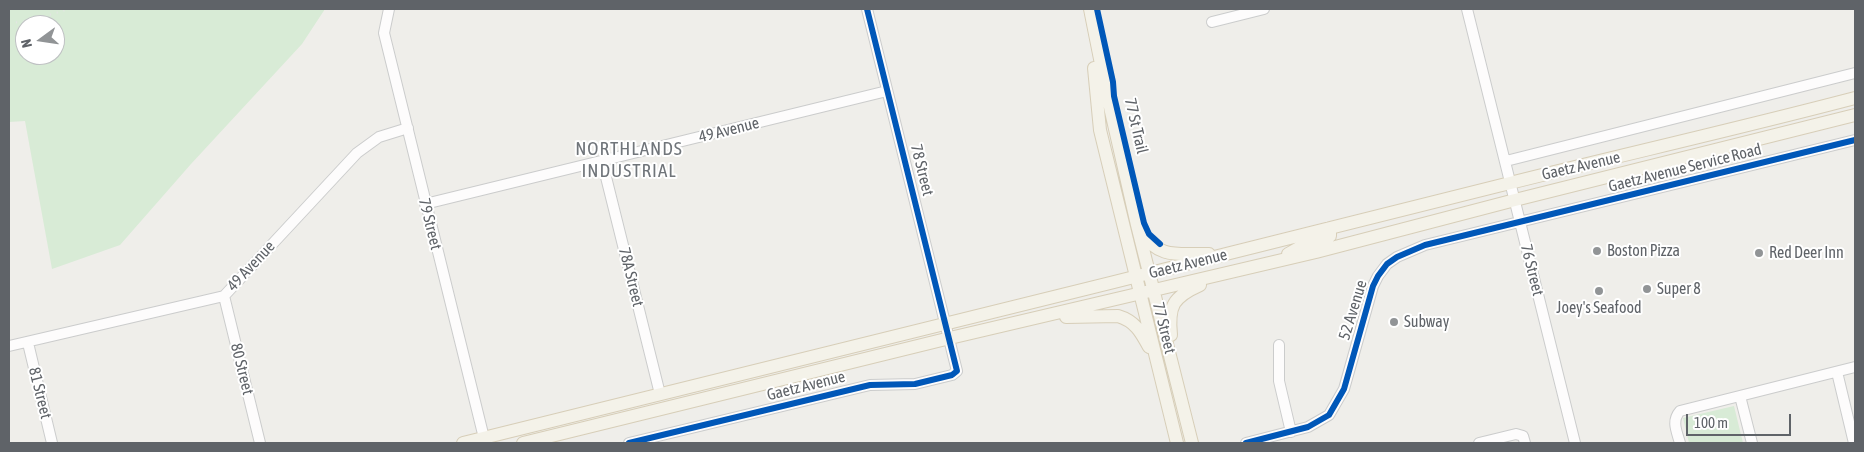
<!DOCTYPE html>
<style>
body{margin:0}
#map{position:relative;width:1864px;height:452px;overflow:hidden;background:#efeeea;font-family:"Asap Condensed",sans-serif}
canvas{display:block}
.frame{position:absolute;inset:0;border:10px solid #5f6368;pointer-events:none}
.north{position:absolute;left:15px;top:15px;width:50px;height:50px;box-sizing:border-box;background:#fff;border:1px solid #bfc1c3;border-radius:50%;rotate:256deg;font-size:14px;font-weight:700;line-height:20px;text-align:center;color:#5f6368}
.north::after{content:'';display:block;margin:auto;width:18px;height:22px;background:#919496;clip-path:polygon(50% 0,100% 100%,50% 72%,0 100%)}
.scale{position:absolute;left:1686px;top:414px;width:105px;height:22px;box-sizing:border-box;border:2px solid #5f6368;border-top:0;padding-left:6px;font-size:15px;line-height:18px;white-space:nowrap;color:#5f6368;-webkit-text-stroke:4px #fff;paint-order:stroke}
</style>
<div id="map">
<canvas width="1864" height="452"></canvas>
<div class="frame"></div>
<div class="north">N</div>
<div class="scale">100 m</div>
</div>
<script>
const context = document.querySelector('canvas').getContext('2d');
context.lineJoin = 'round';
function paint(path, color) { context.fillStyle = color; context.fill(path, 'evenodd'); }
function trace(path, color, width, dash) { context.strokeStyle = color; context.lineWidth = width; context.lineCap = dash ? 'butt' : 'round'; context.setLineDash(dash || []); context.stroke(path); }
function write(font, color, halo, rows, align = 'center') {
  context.font = font + ' "Asap Condensed",sans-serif'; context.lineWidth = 4; context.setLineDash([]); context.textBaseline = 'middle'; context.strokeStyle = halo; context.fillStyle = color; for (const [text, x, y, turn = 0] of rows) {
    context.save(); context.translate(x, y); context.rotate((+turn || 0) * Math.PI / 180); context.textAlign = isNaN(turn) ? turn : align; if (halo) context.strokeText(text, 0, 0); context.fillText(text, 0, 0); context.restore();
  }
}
paint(new Path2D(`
 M9,9h316l-23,35 -111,120 -71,81 -68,24 -27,-148 -16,1zM25,25h30v30h-30z
 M1734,406l9,37h-54l-6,-25z`), '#d8ebd6');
const minor = new Path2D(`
 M389,9l-5,24 100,405
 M1467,9l108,434
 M1212,22l52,-13
 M602,161l58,233
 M1506,161l349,-88
 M425,204l462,-113
 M224,296l36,147
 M28,343l24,100
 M1279,345v36l12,51
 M9,346l215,-50 133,-143 22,-16 29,-9
 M1837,372l17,71
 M1740,396l12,47
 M629,443l241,-58 45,-1 37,-9 5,-4 -90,-362
 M1246,443l62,-16 21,-12 15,-26 29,-103 5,-10 9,-12 10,-7 28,-12 430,-105
 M1479,443l37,-9 7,2 2,7
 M1680,443c-3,-11 -9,-22 0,-32l175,-44`);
const major = new Path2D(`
 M1090,9l17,85 30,131 55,218
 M1094,68l6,62 77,313
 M1141,232c18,28 39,21 68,22
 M1288,254l16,-9 22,-6 4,-3v-8
 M1066,317l52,-1c17,5 23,16 31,31
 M1171,335c-3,-29 2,-38 29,-50
 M463,443c346,-84 690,-171 1035,-257 119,-30 239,-57 357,-88
 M523,443l427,-105 366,-86 199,-52 340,-85`);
trace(minor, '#cbcccc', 12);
trace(major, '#d7ceb8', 14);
trace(minor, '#fdfcfc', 10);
trace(major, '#f4f2e9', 12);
trace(new Path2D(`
 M9,23l20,-2 40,-12`), '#e4e4e4', 2, [1, 6]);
trace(new Path2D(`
 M1097,9l16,73 1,14 30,127 5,11 11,10
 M629,443l241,-58 45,-1 37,-9 5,-4 -90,-362
 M1246,443l62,-16 21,-12 15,-26 29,-103 5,-10 9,-12 10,-7 28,-12 430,-105`), '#0057b8', 6);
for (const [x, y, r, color] of [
 [1597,251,5,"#919496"],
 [1759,253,5,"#919496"],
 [1647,289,5,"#919496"],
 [1599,291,5,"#919496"],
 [1394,322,5,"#919496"]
]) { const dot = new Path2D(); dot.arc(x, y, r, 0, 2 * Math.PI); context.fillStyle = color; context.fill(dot); trace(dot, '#fff', 2); }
write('16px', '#5f6368', '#fff', [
 ["77 St Trail",1136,126,77],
 ["49 Avenue",729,130,-14],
 ["Gaetz Avenue",1581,166,-13],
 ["Gaetz Avenue Service Road",1685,168,-14],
 ["78 Street",922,170,76],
 ["79 Street",430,224,76],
 ["Gaetz Avenue",1188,264,-14],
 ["49 Avenue",251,266,-47],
 ["76 Street",1532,270,76],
 ["78A Street",631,277,76],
 ["52 Avenue",1353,310,-73],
 ["77 Street",1164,328,76],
 ["80 Street",242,369,76],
 ["Gaetz Avenue",806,386,-14],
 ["81 Street",40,393,76]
]);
write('16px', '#5f6368', '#fff', [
 ["Boston Pizza",1607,251],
 ["Red Deer Inn",1769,253],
 ["Super 8",1657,289],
 ["Joey's Seafood",1599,308,"center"],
 ["Subway",1404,322]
], 'left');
context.letterSpacing = '1px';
write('19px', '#70757a', '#fff', [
 ["NORTHLANDS",629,149],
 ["INDUSTRIAL",629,171]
]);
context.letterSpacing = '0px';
</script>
